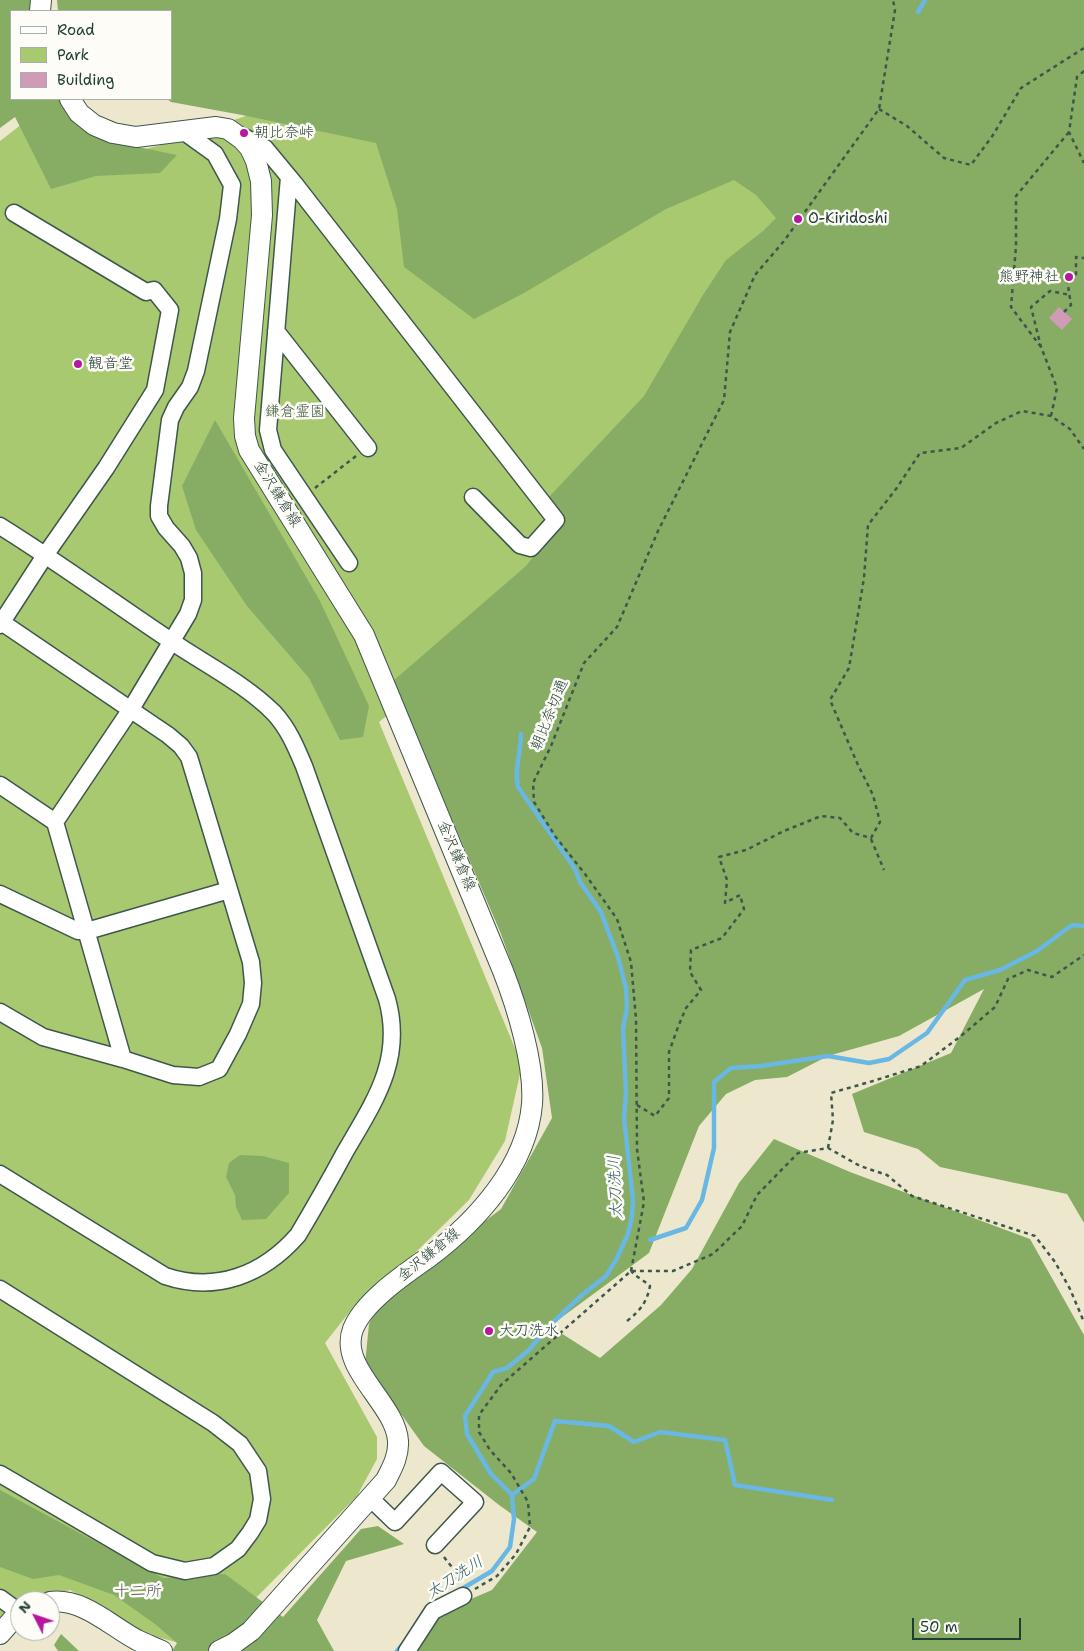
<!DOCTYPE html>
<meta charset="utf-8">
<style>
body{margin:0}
#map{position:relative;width:1084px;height:1651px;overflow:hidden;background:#ede8cd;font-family:"Shantell Sans",sans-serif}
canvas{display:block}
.legend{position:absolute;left:10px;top:10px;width:162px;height:90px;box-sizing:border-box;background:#fdfcf7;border:1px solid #a4b0a9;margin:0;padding:6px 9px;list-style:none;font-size:15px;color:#1f3d34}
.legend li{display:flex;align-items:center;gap:10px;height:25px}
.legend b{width:25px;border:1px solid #a4b0a9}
.north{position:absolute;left:10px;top:1591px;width:50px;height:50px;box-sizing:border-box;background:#fdfcf7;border:1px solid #a4b0a9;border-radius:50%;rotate:311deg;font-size:14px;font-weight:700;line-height:20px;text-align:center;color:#1f3d34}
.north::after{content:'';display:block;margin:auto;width:18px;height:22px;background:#b5179e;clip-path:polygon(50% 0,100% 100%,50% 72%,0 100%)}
.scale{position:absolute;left:912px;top:1618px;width:109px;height:22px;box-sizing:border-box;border:2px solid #1f3d34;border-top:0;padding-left:6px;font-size:15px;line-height:18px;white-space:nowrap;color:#1f3d34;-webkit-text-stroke:4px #fdfcf7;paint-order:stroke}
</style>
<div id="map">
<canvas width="1084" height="1651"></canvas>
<ul class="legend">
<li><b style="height:6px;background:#fff"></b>Road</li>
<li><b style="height:14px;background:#a9c971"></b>Park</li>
<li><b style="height:14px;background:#d19bb7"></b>Building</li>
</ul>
<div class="north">N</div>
<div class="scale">50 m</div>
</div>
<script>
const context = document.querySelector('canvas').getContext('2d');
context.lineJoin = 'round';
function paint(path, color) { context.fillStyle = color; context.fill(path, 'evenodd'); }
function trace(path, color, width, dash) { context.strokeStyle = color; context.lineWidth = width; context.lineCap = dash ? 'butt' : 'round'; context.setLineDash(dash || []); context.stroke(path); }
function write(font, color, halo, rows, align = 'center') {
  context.font = font + ' "Shantell Sans","Klee One",sans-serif'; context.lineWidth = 5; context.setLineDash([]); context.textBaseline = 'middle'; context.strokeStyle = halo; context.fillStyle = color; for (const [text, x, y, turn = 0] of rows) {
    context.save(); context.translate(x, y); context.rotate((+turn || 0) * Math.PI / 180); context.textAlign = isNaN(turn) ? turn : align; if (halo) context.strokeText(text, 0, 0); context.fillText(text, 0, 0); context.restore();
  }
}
paint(new Path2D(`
 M298,98l406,15 87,115 -231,349 -181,145 143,343 -17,76 -36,59 -54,53 -60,52 -30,38 52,94v22l-20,37 -123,124 -51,24 -44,-12 -69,-42 -42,11h-8l-20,31v-1491l31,-24 56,47 74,-19z`), '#a9c971');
paint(new Path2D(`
 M0,0h33l3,11h-25v88h53l45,42 68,14 -17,18 -64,3 -45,13 -36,-72 -15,11z
 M57,0h1027v1223l-17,-29 -127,-27 -22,-18 -54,-17 -12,-38 99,-41 33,-64 -85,47 -71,20 -41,21 -32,3 -29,14 -27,32 -50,127 -99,73 50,32 61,-53 31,-36 47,-86 35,-44 76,33 180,67 54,96v316h-670l31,-41 47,-20 45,-58 -38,-27 -75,-59 -59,-82 4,-40 12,-24 120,-91 51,-91 -10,-70 -41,-114 -108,-253 133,-115 35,-44 -13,-24 96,-102 59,-101 23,-35 37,-29 13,-13 -20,-23 -22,-15 -68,29 -142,84 -50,26 -70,-52 -7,-58 -21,-66 -134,-28 -71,-13 -4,-3h4v-88h-113z
 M215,420l105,181 49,105 -6,31 -23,3 -31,-62 -62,-72 -51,-76 -14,-44z
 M240,1155l23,1 26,7v30l-23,26 -24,1 -6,-13 -1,-12 -9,-18 3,-14z
 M0,1490l163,88 62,-4 58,43 78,-88 17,-3 26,18 -58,17 -29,59 17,31h-162l5,-8 -22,-19 -41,-29 -55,-20 -26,4 -33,-12z
 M61,1634l18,17h-21l-4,-6z`), '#86ad63');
trace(new Path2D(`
 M918,12l7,-12
 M650,1240l36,-12 16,-28 12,-52v-66l17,-14 30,-2 67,-10 41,7 20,-4 38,-26 38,-53 35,-10 37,-19 35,-26 12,1
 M512,1495l22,-16 21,-58 54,5 25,16 26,-10 65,8 10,45 97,15
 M460,1590l32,-19 18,-24 4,-28 -2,-24 -21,-21 -24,-40 -2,-18 28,-44 14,-4 22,-18 19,-23 34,-32 24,-19 10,-16 12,-26 4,-18 1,-16 -9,-82 2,-25 -3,-64 4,-21 -1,-20 -8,-31 -17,-45 -21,-30 -5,-13 -57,-82c-4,-17 3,-35 3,-53
 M397,1651l6,-7`), '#69b7e3', 4.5);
paint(new Path2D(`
 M1059,307l13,12 -10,11 -13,-12z`), '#d19bb7');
const minor = new Path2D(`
 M242,136l23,12 29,35 262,337 -25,28 -11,-3 -47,-48
 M289,177l-21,253 5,20 76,113
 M276,331l92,117
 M0,526c58,36 114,77 171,115 34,23 74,43 103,72 14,15 22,34 30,53l83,233c17,61 -13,103 -42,153 -15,28 -31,56 -47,83 -35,40 -82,58 -133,41l-165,-102
 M0,621l168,114 13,11 8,11 62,205 2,21 -2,21 -13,30 -19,35 -20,8 -26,-2 -50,-16 -80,-22 -43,-25
 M0,625l46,-71 60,-86 49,-78 15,-80 -16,-20 -8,2 -132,-79
 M0,785l55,37
 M0,894l78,37h9l142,-41
 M123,1059l-68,-237 76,-113 57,-95 5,-14v-27l-4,-15 -7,-12 -16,-18 -7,-12v-10l11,-86 6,-13 14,-20 6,-16 32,-152 4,-34 -17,-31 -32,-23
 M0,1289l213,134 27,21 18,27 4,28 -4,21 -8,13 -12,16 -24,17 -29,5 -33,-8 -152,-89
 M370,1498l25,24 46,-50 34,30 -40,43
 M0,1598l19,14
 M407,1651l26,-40 30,-15`);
const major = new Path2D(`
 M40,11l1,-11
 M70,99l9,14 15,12 19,8 23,4 80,-10 12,2 14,10 8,9 6,13 5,20 1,34 -18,203 1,18 4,14 115,185 139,336c14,36 32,94 29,133 -5,62 -55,117 -103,153 -24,17 -65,44 -76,72 -15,39 43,75 45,112 1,15 -6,27 -12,39l-135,151 -18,13 -14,7
 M50,1602c33,-4 59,23 87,38 8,4 16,7 25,11
 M0,1634l20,-23`);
trace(minor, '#3e574b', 19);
trace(major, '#3e574b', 22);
trace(new Path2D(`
 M1084,71l-7,6 -8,55 15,31
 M879,109l28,17 37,32 27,7 22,-30 28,-47 63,-40
 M1064,312l7,-7 -4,-26 9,-1v-21l8,1
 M1041,347l-30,-40 5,-61v-50l53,-64
 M1051,416l6,-28 -16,-41 -10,-40 19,-16 20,4
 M315,488l41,-32
 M871,839l13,31
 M637,1105l18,11 14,-18v-46l9,-25 8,-19 15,-18 -11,-18 1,-22 31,-12 22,-29 -4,-14 -15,8 2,-23 -8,-23 27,-7 38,-19 37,-15 19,2 13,15 18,5 9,-16 -7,-27 -15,-30 -28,-65 19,-32 15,-90 4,-53 28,-36 24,-36 41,-5 35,-25 26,-12 29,5 19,13 14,20
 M828,1148l5,-28 -2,-27 42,-12 48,-15 40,-30 34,-29 13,-28 20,-9 24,7 32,-22
 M631,1271l13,-69 -7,-53 -1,-130 -5,-57 -14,-43 -32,-45 -30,-38 -21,-34 -1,-19 18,-37 33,-83 33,-36 41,-96 66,-131 6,-68 25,-57 29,-34 95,-132 16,-99 -2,-10
 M627,1321c13,-10 20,-19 23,-35 -6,-6 -13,-8 -19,-15
 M444,1557l7,9 7,17
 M475,1589l22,-13 19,-22 14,-27 -2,-25 -17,-29 -21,-23 -11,-18v-17l22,-30 130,-114h42l40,-17 29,-28 15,-31 41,-42 30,-5 32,18 27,9 25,21 123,40 20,26 15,27 14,33`), '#3e574b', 2.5, [4, 4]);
trace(minor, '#fff', 16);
trace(major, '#fff', 20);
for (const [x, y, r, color] of [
 [244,133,5,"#b5179e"],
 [798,219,5,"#b5179e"],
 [1069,277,5,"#b5179e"],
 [78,364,5,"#b5179e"],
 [489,1331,5,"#b5179e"]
]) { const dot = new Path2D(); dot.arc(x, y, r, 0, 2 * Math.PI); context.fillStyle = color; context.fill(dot); trace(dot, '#fdfcf7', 2); }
write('15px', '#1f3d34', '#fdfcf7', [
 ["朝比奈峠",254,133],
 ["O-Kiridoshi",808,219],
 ["熊野神社",1059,277,"right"],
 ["観音堂",88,364],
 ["大刀洗水",499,1331]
], 'left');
write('15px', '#426043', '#fdfcf7', [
 ["鎌倉霊園",295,412]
]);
write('15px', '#1f3d34', '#fdfcf7', [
 ["金沢鎌倉線",277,494,58],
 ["朝比奈切通",550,715,-68],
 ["金沢鎌倉線",456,856,67],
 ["金沢鎌倉線",429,1255,-39]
]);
write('italic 16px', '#356269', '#fdfcf7', [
 ["太刀洗川",616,1187,-93],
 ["太刀洗川",455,1578,-33]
]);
write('16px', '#5d5e62', '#fdfcf7', [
 ["十二所",138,1592]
]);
</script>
